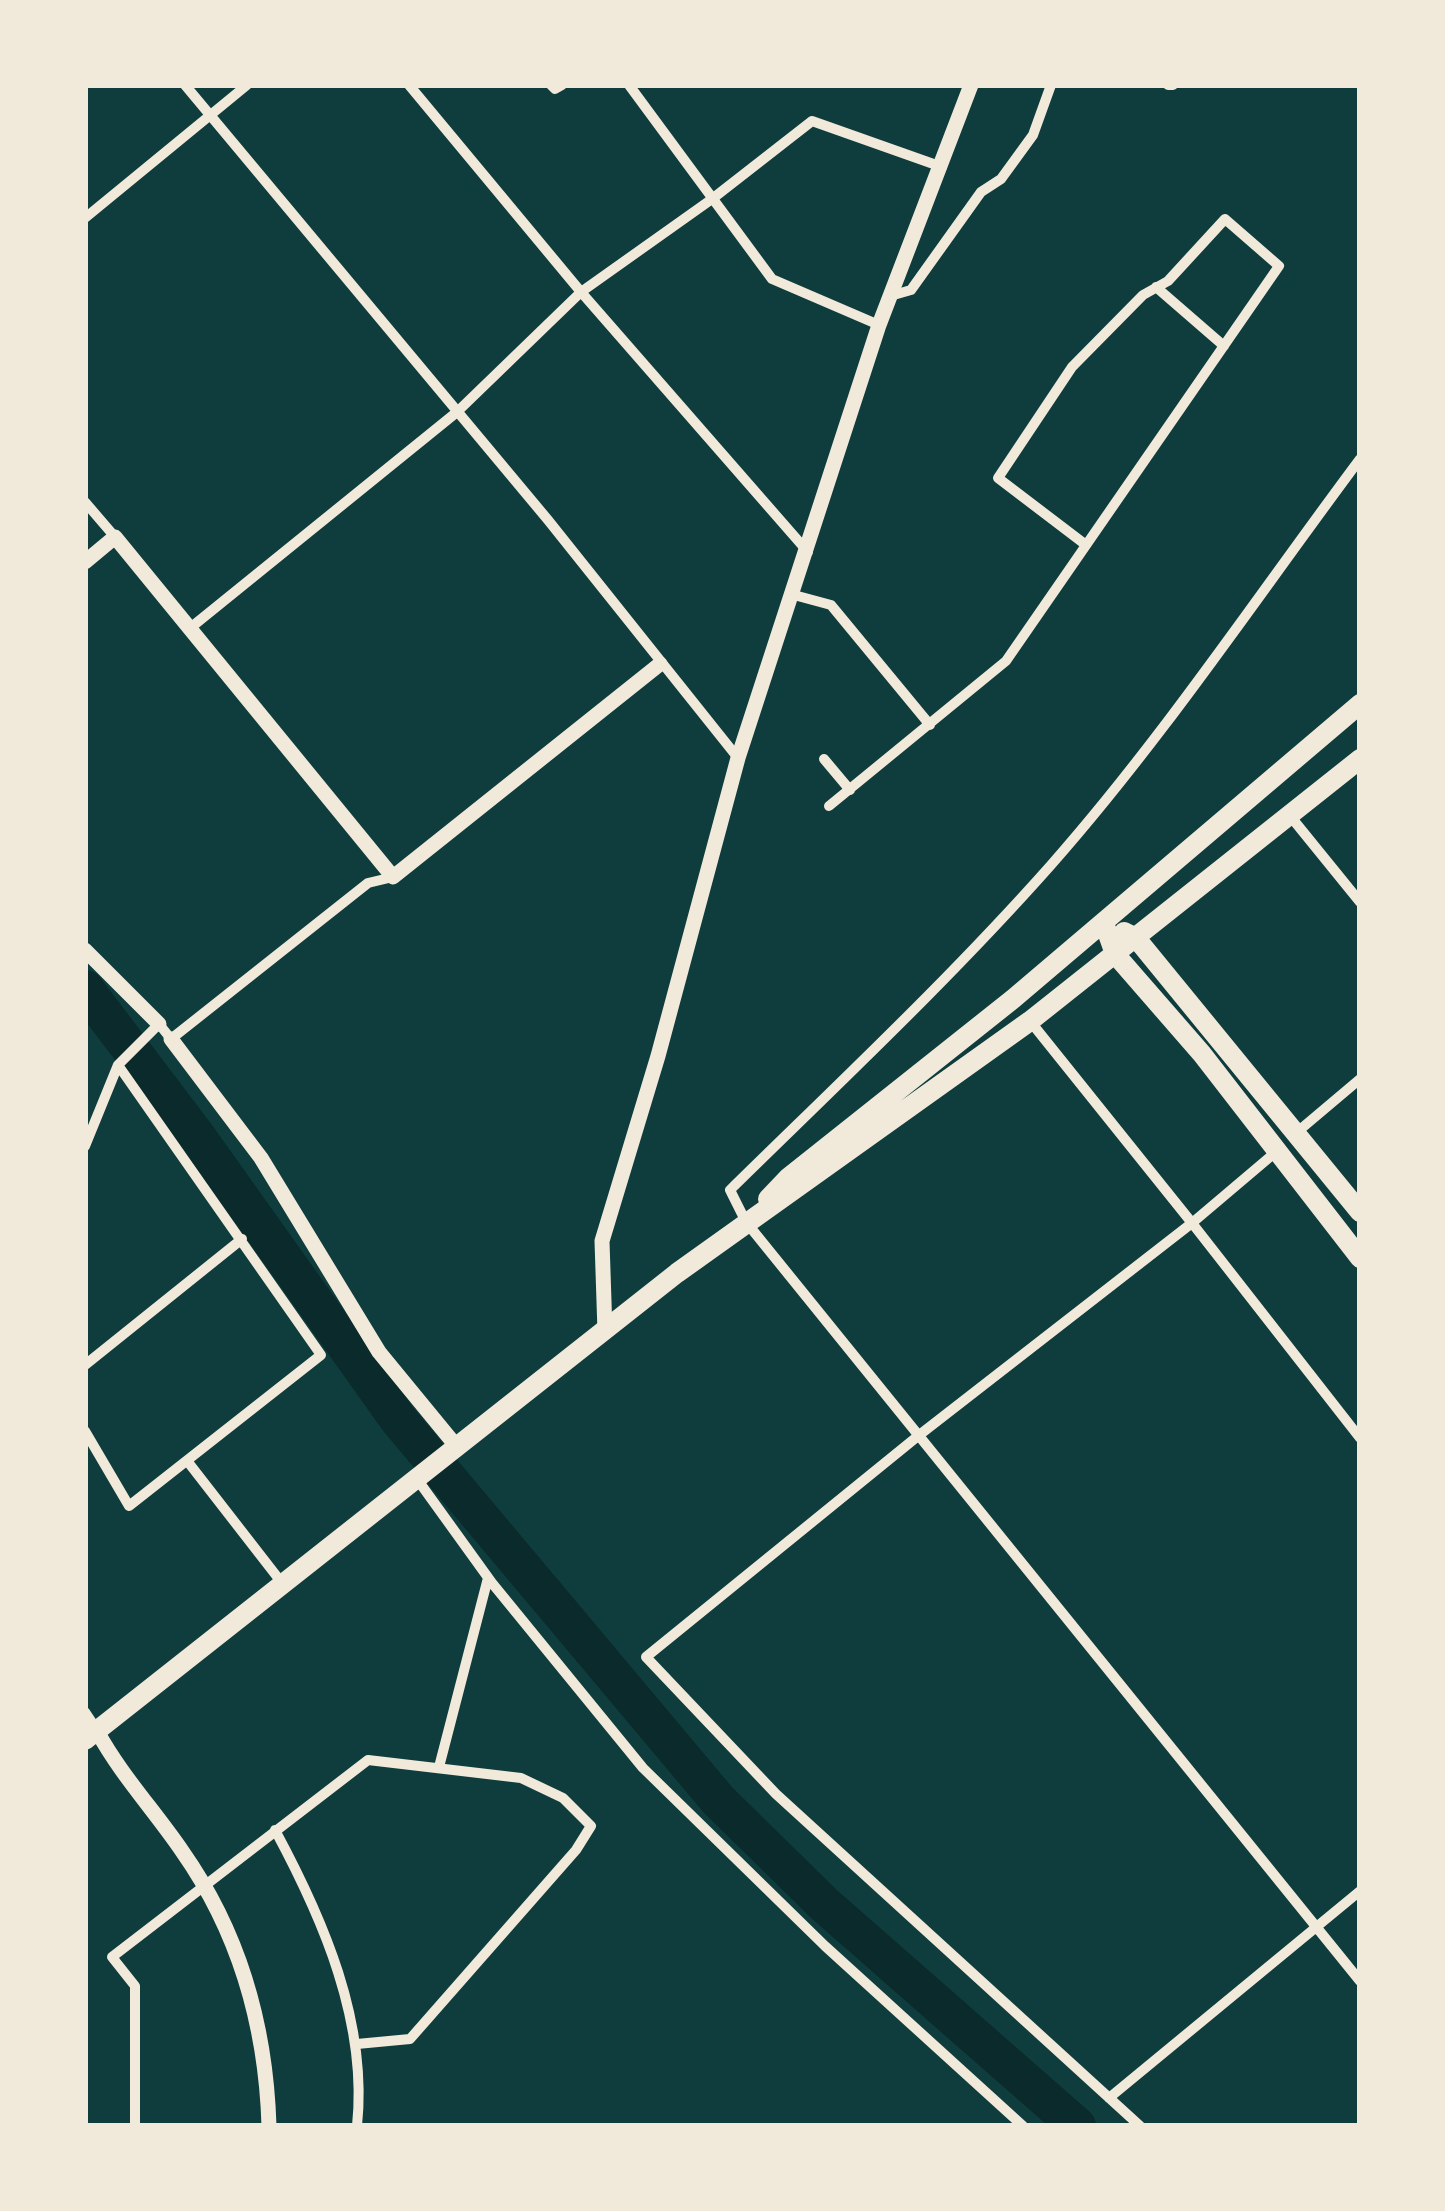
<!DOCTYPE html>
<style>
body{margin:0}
#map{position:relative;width:1445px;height:2211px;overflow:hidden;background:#0f3d3e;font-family:Mulish,sans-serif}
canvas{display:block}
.frame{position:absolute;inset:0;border:88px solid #f1e9da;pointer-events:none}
</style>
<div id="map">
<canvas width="1445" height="2211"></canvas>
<div class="frame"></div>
</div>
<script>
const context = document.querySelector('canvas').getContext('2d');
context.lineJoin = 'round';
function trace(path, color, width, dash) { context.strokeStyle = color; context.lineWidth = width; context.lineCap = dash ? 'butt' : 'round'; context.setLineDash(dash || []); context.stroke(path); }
trace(new Path2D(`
 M85,989l113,149 200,281 320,381 106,104 253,222`), '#0a2a2b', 38);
trace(new Path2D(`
 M185,85l363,435 190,238
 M409,85l172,207 227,260
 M551,85l4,4 7,-4
 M629,85l143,194 107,46
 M1168,85h5
 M85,218l162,-133
 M1156,287l68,59
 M890,296l21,-6 70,-98 20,-13 32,-44 18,-50
 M1360,459c-101,135 -197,279 -309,406 -101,114 -212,218 -321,325l16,32 614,759
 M85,502l30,35
 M794,595l37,10 99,120
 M189,629l268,-217 124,-120 131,-93 100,-78 130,46
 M824,759l26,31
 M829,806l177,-145 273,-395 -54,-47 -57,62 -25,14 -71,72 -74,111 88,67
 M1291,817l69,85
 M1030,1021l162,202 -274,213 -272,221 130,137 364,332
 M1296,1133l64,-54
 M85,1146l33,-81 41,-41 12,15 197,-156 25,-6
 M1277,1151l-85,72 168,215
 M85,1365l157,-126
 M85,1431l44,75 192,-151 -203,-290
 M188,1462l94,121
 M417,1479l75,104 151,185 182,178 198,180
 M85,1712l12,18
 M439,1767l49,-189
 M275,1830c48,89 93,192 82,296
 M1109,2098l251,-207
 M135,2126v-140l-23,-29 256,-197 153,18 42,20 28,28 -15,24 -166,189 -53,5`), '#f1e9da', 10);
trace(new Path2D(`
 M85,562l30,-25 278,340 267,-213
 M85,950l74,74
 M171,1039l90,119 118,194 78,95
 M605,1332l-3,-91 56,-185 80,-298 141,-433 92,-240
 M97,1731c24,44 57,79 85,120 57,81 84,176 87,275`), '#f1e9da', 15);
trace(new Path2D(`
 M1104,923l11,31 87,100 158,204
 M1124,932l12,6 224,274
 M768,1199l21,-22 224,-178 347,-295
 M85,1740l592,-467 353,-252 330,-262`), '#f1e9da', 20);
</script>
